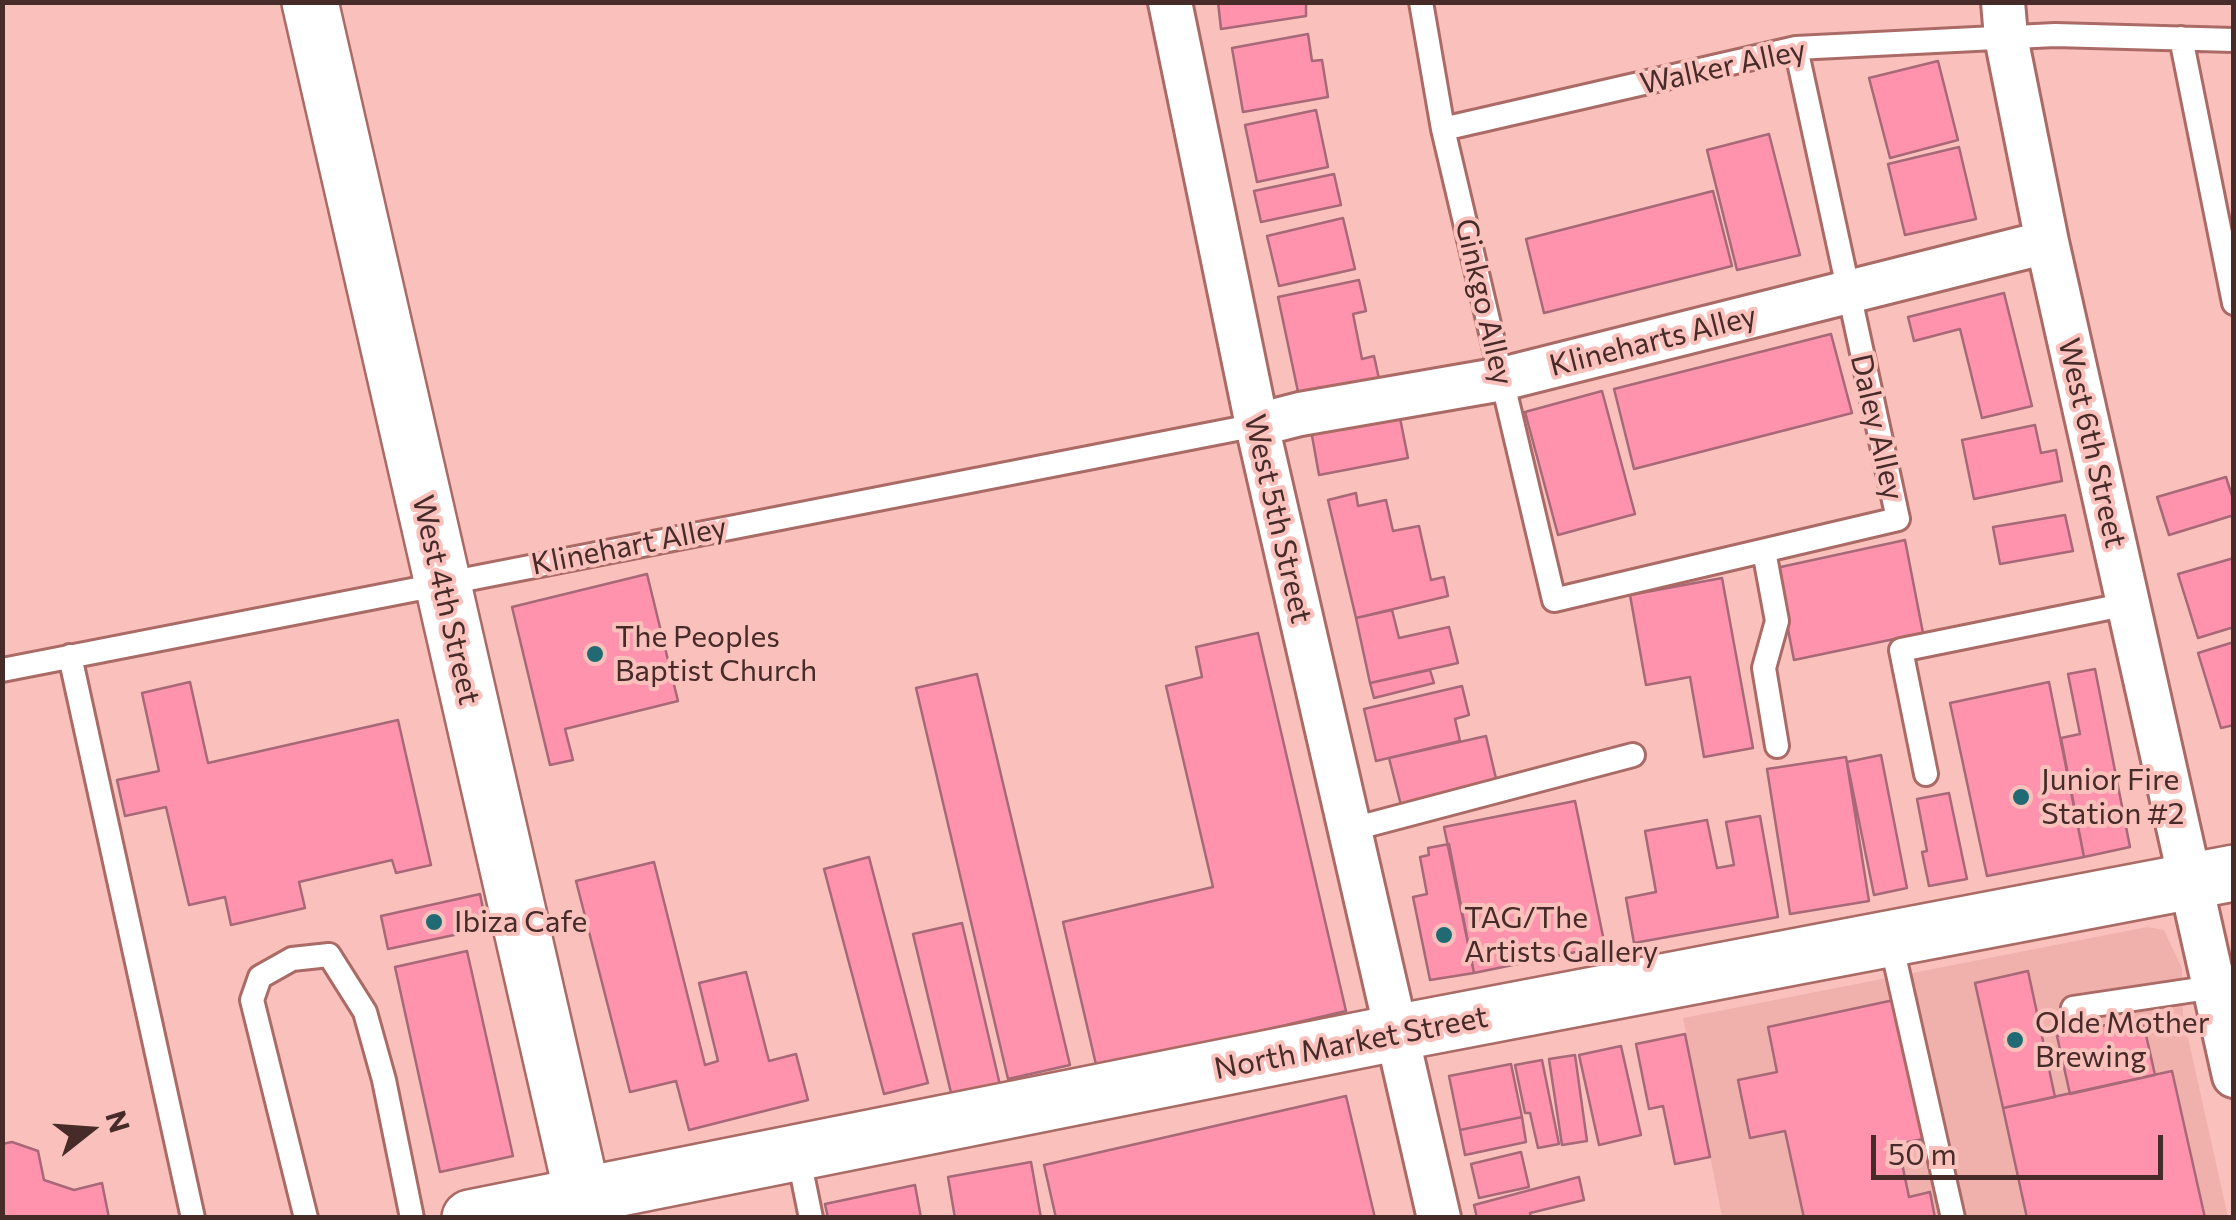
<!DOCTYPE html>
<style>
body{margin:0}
#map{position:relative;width:2236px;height:1220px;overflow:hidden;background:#fac1bc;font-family:Commissioner,sans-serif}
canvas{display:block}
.frame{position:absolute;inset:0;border:5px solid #472b29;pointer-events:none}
.north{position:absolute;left:40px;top:1080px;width:100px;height:100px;-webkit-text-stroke:8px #fac1bc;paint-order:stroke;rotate:73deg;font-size:28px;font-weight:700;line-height:40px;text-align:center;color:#472b29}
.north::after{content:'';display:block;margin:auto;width:35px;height:45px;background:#472b29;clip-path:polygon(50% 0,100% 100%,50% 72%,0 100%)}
.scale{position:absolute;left:1871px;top:1135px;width:292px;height:45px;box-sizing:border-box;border:5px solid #472b29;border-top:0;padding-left:12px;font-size:30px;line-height:35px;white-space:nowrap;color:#472b29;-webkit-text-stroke:8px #fac1bc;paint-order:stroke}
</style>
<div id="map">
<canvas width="2236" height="1220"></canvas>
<div class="frame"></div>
<div class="north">N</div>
<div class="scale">50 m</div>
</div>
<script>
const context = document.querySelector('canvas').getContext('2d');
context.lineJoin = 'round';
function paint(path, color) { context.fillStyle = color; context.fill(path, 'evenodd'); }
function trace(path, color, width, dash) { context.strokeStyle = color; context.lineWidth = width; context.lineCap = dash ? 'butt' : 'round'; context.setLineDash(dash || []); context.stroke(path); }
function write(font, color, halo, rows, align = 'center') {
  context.font = font + ' Commissioner,sans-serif'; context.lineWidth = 8; context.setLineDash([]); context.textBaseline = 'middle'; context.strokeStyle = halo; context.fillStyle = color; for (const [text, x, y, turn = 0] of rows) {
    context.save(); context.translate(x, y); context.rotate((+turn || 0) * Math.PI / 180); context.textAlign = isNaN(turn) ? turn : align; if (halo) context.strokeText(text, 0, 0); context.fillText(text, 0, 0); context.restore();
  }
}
paint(new Path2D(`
 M2147,927l17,3 18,38 1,47 45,202h-506l-39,-199z`), '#f0b1ad');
const building = new Path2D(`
 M1218,2h88v14l-85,13z
 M1308,34l4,27 10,-1 6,37 -85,15 -11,-64z
 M1938,61l20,79 -68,18 -21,-80z
 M1316,110l12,57 -71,15 -12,-57z
 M1769,134l31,121 -63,15 -30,-120z
 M1959,147l17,72 -71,16 -17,-71z
 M1334,174l7,31 -80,17 -7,-31z
 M1713,191l19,75 -188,47 -18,-74z
 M1343,218l12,51 -76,17 -12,-50z
 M1359,280l7,31 -13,3 9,45 12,-3 7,32 -80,18 -23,-109z
 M2004,293l28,113 -50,12 -22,-89 -46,12 -6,-24z
 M1831,334l21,79 -218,56 -20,-80z
 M1602,391l33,123 -77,21 -33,-123z
 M1399,413l9,45 -89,17 -8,-45z
 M2035,425l6,28 15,-3 6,31 -88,18 -12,-59z
 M2226,477l8,25v13l-65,20 -12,-38z
 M1356,493l2,13 28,-6 7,31 26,-5 12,54 13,-3 4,19 -92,22 -28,-118z
 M2065,515l8,36 -73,13 -7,-37z
 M1905,540l18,93 -129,27 -18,-92z
 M2234,558v69l-36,11 -20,-64z
 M647,574l31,127 -113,28 8,31 -23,5 -38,-158z
 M1722,578l31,170 -49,9 -14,-80 -44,8 -16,-90z
 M1392,610l7,28 50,-11 9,36 -88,20 -14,-65z
 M1258,633l88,378 -249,58 -34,-147 150,-35 -47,-201 36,-9 -6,-30z
 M2234,642v83l-13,3 -23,-75z
 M2095,669l35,178 -46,10 -23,-119 19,-4 -12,-60z
 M1430,670l4,13 -60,15 -4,-15z
 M977,674l93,391 -62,14 -92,-391z
 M190,682l18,81 190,-43 33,145 -35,8 -4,-13 -93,22 6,26 -74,17 -6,-28 -36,8 -23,-98 -41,9 -8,-36 42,-9 -17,-78z
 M2049,682l35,175 -97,19 -37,-173z
 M1462,686l7,29 -14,4 5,22 -84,20 -12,-52z
 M1486,736l12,51 -96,22 -13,-51z
 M1881,755l26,133 -33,7 -27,-133z
 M1846,757l23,144 -79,13 -23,-145z
 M1949,793l18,86 -38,7 -7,-34 5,-1 -10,-52z
 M1575,801l30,145 -131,27 -30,-146z
 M1760,816l18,101 -144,26 -8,-45 30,-6 -11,-61 62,-11 10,48 17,-3 -8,-43z
 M1449,844l25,129 -44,7 -17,-83 14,-3 -7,-37 9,-2 -1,-7z
 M869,857l59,226 -44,11 -60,-225z
 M654,862l51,203 13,-4 -19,-78 47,-11 23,89 27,-7 12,46 -119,30 -13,-49 -46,11 -54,-211z
 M480,894l7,34 -99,21 -7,-33z
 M962,923l38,162 -48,12 -39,-163z
 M467,951l46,205 -73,16 -45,-205z
 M2028,971l27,126 -52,11 -28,-125z
 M1894,1000l29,139 -25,5 11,53 21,-5 5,26h-131l-19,-87 -35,7 -12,-58 39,-8 -9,-45z
 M2142,1017l13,58 -85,19 -13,-58z
 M1685,1034l25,123 -35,7 -12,-58 -14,3 -13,-65z
 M1621,1046l20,89 -42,10 -20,-90z
 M1575,1055l12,86 -25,4 -13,-86z
 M1542,1060l17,84 -21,4 -8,-35h-5l-10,-48z
 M1511,1064l11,53 -62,13 -11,-54z
 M2172,1071l33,147h-178l-24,-110z
 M1346,1096l29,122h-319l-12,-53z
 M1522,1117l4,25 -61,13 -5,-25z
 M12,1142l26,9 6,29 30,10 28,-7 7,35h-107v-74z
 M1521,1152l8,35 -50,11 -8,-34z
 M1031,1162l10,56h-86l-7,-41z
 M1579,1177l5,23 -54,13 1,5h-54l-3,-13z
 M915,1185l6,33h-93l-3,-14z`);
paint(building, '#ff93ad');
trace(building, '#a76877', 2.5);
const lane = new Path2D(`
 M1421,2l22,127 111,471 344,-81 -102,-471
 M2181,38l53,265
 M1443,129l353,-81 259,-13 179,5
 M1764,551l13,70 -13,47 13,78
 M70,656l123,562
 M2,670l1255,-245
 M1926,774l-25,-124 227,-46
 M1349,830l284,-75
 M1890,938l63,280
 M2073,1008l141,-21
 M798,1154l13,64
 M306,1218l-54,-218 8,-23 32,-18 37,-4 36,57 19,68 28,138`);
const street = new Path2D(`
 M1170,2l87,423 182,793
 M2003,2l3,35 41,205 187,834
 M1257,425l43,-11 202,-35 545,-137`);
const secondary = new Path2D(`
 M310,2l273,1195`);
const primary = new Path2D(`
 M470,1218l925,-185 839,-160`);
trace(lane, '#aa6a65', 28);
trace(street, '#aa6a65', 48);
trace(secondary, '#aa6a65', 60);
trace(primary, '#aa6a65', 60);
trace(lane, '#fff', 22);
trace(street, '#fff', 42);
trace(secondary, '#fff', 55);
trace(primary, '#fff', 55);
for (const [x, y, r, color] of [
 [595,654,10,"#206b73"],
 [2021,797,10,"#206b73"],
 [434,922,10,"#206b73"],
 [1444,935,10,"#206b73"],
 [2015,1040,10,"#206b73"]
]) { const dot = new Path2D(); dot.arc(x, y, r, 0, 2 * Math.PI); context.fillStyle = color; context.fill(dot); trace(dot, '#fac1bc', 4); }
write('30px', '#472b29', '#fac1bc', [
 ["Walker Alley",1723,67,-12],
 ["Ginkgo Alley",1484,302,77],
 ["Klineharts Alley",1653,341,-14],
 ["Daley Alley",1877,427,77],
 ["West 6th Street",2092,443,77],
 ["West 5th Street",1278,519,77],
 ["Klinehart Alley",629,546,-11],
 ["West 4th Street",446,600,77],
 ["North Market Street",1351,1043,-11]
]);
write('30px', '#472b29', '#fac1bc', [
 ["The Peoples",615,637],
 ["Baptist Church",615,671],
 ["Junior Fire",2041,780],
 ["Station #2",2041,814],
 ["TAG/The",1464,918],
 ["Artists Gallery",1464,952],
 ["Ibiza Cafe",454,922],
 ["Olde Mother",2035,1023],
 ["Brewing",2035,1057]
], 'left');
</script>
